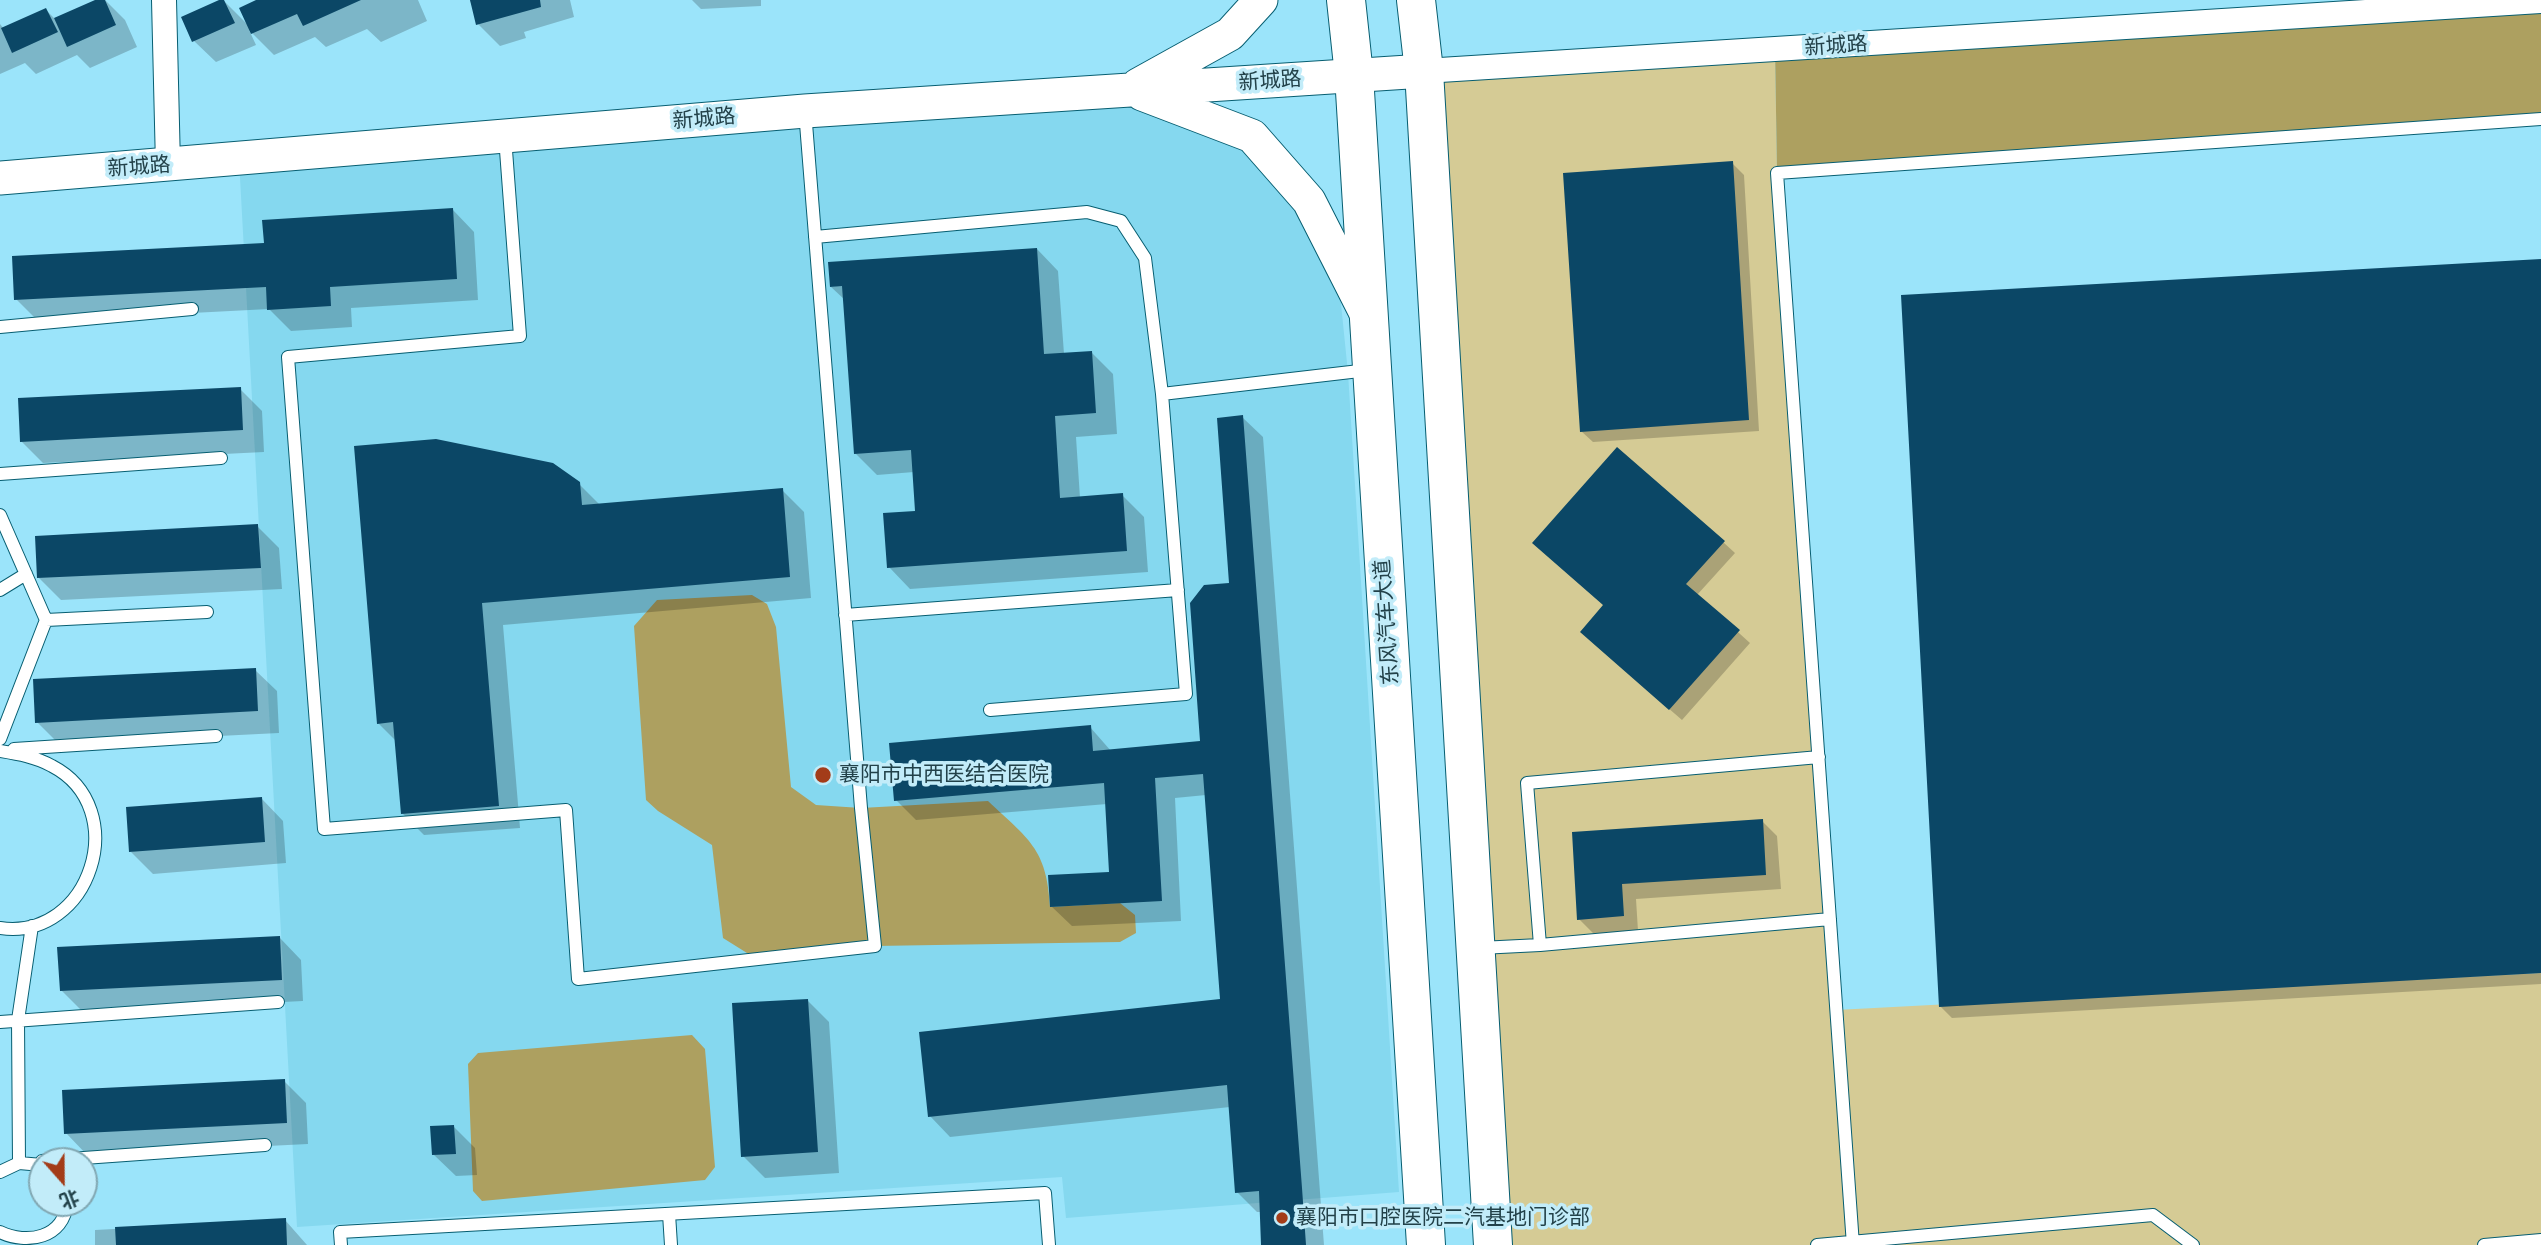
<!DOCTYPE html>
<meta charset="utf-8">
<style>
body{margin:0}
#map{position:relative;width:2541px;height:1245px;overflow:hidden;background:#9be4fa;font-family:Quicksand,"Noto Sans SC",sans-serif}
canvas{display:block}
.north{position:absolute;left:28px;top:1147px;width:70px;height:70px;box-sizing:border-box;background:#c2ecf9;border:2px solid #82a8b3;border-radius:50%;rotate:159deg;font-size:19px;font-weight:700;line-height:28px;text-align:center;color:#224149}
.north::after{content:'';display:block;margin:auto;width:24px;height:32px;background:#a33c19;clip-path:polygon(50% 0,100% 100%,50% 72%,0 100%)}
</style>
<div id="map">
<canvas width="2541" height="1245"></canvas>
<div class="north">北</div>
</div>
<script>
const context = document.querySelector('canvas').getContext('2d');
context.lineJoin = 'round';
function paint(path, color) { context.fillStyle = color; context.fill(path, 'evenodd'); }
function trace(path, color, width, dash) { context.strokeStyle = color; context.lineWidth = width; context.lineCap = dash ? 'butt' : 'round'; context.setLineDash(dash || []); context.stroke(path); }
function write(font, color, halo, rows, align = 'center') {
  context.font = font + ' Quicksand,"Noto Sans SC",sans-serif'; context.lineWidth = 7; context.setLineDash([]); context.textBaseline = 'middle'; context.strokeStyle = halo; context.fillStyle = color; for (const [text, x, y, turn = 0] of rows) {
    context.save(); context.translate(x, y); context.rotate((+turn || 0) * Math.PI / 180); context.textAlign = isNaN(turn) ? turn : align; if (halo) context.strokeText(text, 0, 0); context.fillText(text, 0, 0); context.restore();
  }
}
paint(new Path2D(`
 M1130,90l122,46 84,118 12,119 51,819 -333,26 -4,-41 -765,50 -58,-1068z`), '#85d8ef');
paint(new Path2D(`
 M1775,49l2,124 59,837 705,-37v272h-1048l-69,-1174z`), '#d5cb95');
paint(new Path2D(`
 M2541,1v118l-764,54 -2,-124z
 M752,595l15,9 9,23 15,160 25,18 45,3 127,-7c40,38 59,47 62,106l70,-4 15,12 1,18 -16,9 -245,4 -84,10 -44,-3 -24,-15 -11,-93 -54,-34 -12,-11 -12,-174 23,-26z
 M692,1035l13,14 10,118 -10,13 -223,21 -9,-10 -5,-127 10,-11z`), '#ada060');
paint(new Path2D(`
 M99,0h6l20,20 12,27 -47,21 -13,-13 -41,19 -11,-11 -25,11v-50l4,5 42,-19 10,10z
 M223,0l25,25 13,-25h157l9,21 -46,21 -14,-13 -41,18 -11,-10 -41,18 -25,-25 7,15 -40,17 -22,-21z
 M470,0h100l4,17 -50,15 2,6 -26,8 -22,-22z
 M692,0h69v6l-60,3z
 M1732,163l12,12 15,256 -166,11 -12,-11z
 M453,210l21,22 4,68 -127,8 1,19 -61,4 -22,-22 -231,12 -22,-22 250,-54z
 M1037,249l21,22 6,83 27,-2 22,22 4,60 -41,3 4,61 42,-3 22,22 4,55 -238,17 -21,-22 28,-54 -3,-41 -37,3 -22,-22 -10,-153 -14,-13z
 M2541,260v724l-589,34 -12,-12z
 M240,389l22,22 2,41 -221,11 -22,-22z
 M1242,417l21,20 61,808h-61l-1,-33h-5l-20,-20 -7,-85 -280,30 -20,-21 292,-115 -16,-206 -31,3 6,123 -109,5 -21,-20 60,-33 -4,-69 -191,16 -20,-20 194,-73 21,24 91,-8 29,-158z
 M578,483l22,22 182,-15 22,22 7,86 -308,27 17,203 -96,7 -22,-22 -6,-72 -18,-18z
 M257,526l22,22 3,41 -221,11 -22,-22 -2,-41z
 M1723,542l12,11 -38,42 53,48 -68,77 -89,-77z
 M255,670l22,21 2,42 -220,11 -22,-22z
 M262,799l21,22 3,42 -133,11 -22,-22z
 M1762,821l15,15 4,53 -145,10 2,32 -44,3 -15,-15 -6,-85z
 M280,938l21,22 2,41 -220,11 -22,-22z
 M807,1000l22,22 10,151 -74,5 -22,-22z
 M284,1081l22,22 2,41 -221,11 -21,-22z
 M453,1126l22,22 2,27 -21,1 -22,-21z
 M285,1220l22,25h-212v-15z`), '#0003');
paint(new Path2D(`
 M95,0h10l11,25 -49,22 -13,-29z
 M219,0h5l11,23 -43,19 -11,-25z
 M256,0h105l-58,26 -6,-12 -46,20 -12,-26z
 M470,0h70l1,7 -65,18z
 M46,8l12,24 -46,21 -11,-25z
 M1733,161l16,259 -169,12 -17,-259z
 M453,208l4,71 -127,8 1,19 -64,4 -1,-23 -252,13 -2,-44 252,-13 -2,-23z
 M1037,248l7,106 48,-3 4,62 -41,3 5,82 63,-5 4,58 -240,17 -4,-55 32,-2 -4,-61 -57,4 -12,-168 -12,1 -2,-25z
 M2541,259v714l-602,34 -38,-712z
 M241,387l2,43 -223,12 -2,-44z
 M1243,415l59,773 4,57h-45l-2,-54 -24,2 -8,-108 -299,32 -9,-85 301,-33 -17,-225 -48,4 7,123 -112,6 -2,-32 61,-3 -5,-89 -210,18 -5,-58 202,-18 2,26 107,-10 -10,-138 14,-18 25,-2 -12,-165z
 M436,439l117,24 27,19 2,23 201,-17 7,89 -308,26 17,203 -98,8 -8,-92 -16,2 -23,-278z
 M1617,447l108,94 -39,43 54,46 -71,80 -89,-78 23,-27 -71,-62z
 M258,524l3,44 -224,10 -2,-42z
 M256,668l2,43 -223,12 -2,-44z
 M262,797l3,45 -136,10 -3,-45z
 M1763,819l3,56 -144,9 2,32 -47,4 -5,-88z
 M280,936l2,44 -222,11 -3,-44z
 M808,999l10,153 -77,5 -9,-154z
 M285,1079l2,44 -223,11 -2,-44z
 M454,1125l2,29 -24,1 -2,-29z
 M286,1218l1,27h-171l-1,-18z`), '#0b4766');
const lane = new Path2D(`
 M505,137l15,199 -232,21 36,472 242,-19 12,169 297,-33 -14,-138 -56,-697
 M815,237l272,-25 34,9 24,37 17,136 206,-24
 M0,327l192,-18
 M0,474l221,-16
 M0,515l46,105 -46,119
 M0,590l26,-16
 M845,615l333,-25
 M46,620l161,-8
 M990,710l196,-16 -24,-300
 M14,749l202,-13
 M0,751c18,3 36,6 52,15 81,42 39,175 -52,162
 M1819,757l-292,26 13,162 290,-26
 M1480,948l60,-3
 M0,1022l278,-20
 M42,1161l223,-16
 M19,1163l-1,-143 14,-94
 M0,1172l19,-9 23,2
 M669,1214l2,31
 M0,1232c27,13 64,6 67,-29
 M341,1245l-1,-13 705,-39 4,52
 M1817,1245l336,-30 40,30
 M1853,1245l-76,-1072 764,-54
 M2484,1245l57,-5`);
const street = new Path2D(`
 M164,0l4,165
 M1424,71l1117,-70`);
const secondary = new Path2D(`
 M1138,85l92,-51 31,-34
 M1142,94l110,42 57,65 59,116
 M0,178l805,-67 619,-40`);
const primary = new Path2D(`
 M1346,0l8,75 72,1170
 M1416,0l8,71 69,1174`);
trace(lane, '#075e71', 14);
trace(street, '#075e71', 26);
trace(secondary, '#075e71', 35);
trace(primary, '#075e71', 40);
trace(lane, '#fff', 12);
trace(street, '#fff', 24);
trace(secondary, '#fff', 33);
trace(primary, '#fff', 38);
for (const [x, y, r, color] of [
 [823,775,9,"#a33c19"],
 [1282,1218,7,"#a33c19"]
]) { const dot = new Path2D(); dot.arc(x, y, r, 0, 2 * Math.PI); context.fillStyle = color; context.fill(dot); trace(dot, '#c2ecf9', 2.5); }
write('21px', '#224149', '#c2ecf9', [
 ["新城路",1836,46,-4],
 ["新城路",1270,81,-4],
 ["新城路",704,119,-5],
 ["新城路",139,167,-4],
 ["东风汽车大道",1387,622,-94]
]);
write('21px', '#224149', '#c2ecf9', [
 ["襄阳市中西医结合医院",839,775],
 ["襄阳市口腔医院二汽基地门诊部",1296,1218]
], 'left');
</script>
